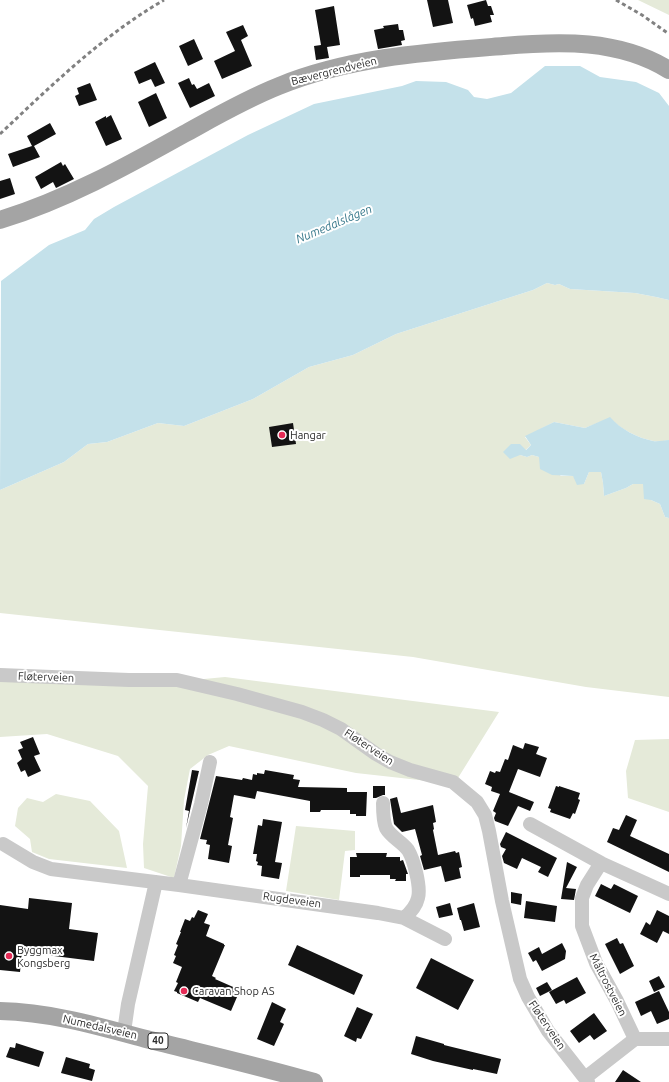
<!DOCTYPE html>
<meta charset="utf-8">
<style>
body{margin:0}
canvas{display:block;background:#fff}
</style>
<canvas width="669" height="1082"></canvas>
<script>
const context = document.querySelector('canvas').getContext('2d');
context.lineJoin = 'round';
function paint(path, color) { context.fillStyle = color; context.fill(path, 'evenodd'); }
function trace(path, color, width, dash) { context.strokeStyle = color; context.lineWidth = width; context.lineCap = dash ? 'butt' : 'round'; context.setLineDash(dash || []); context.stroke(path); }
function write(font, color, halo, rows, align = 'center') {
  context.font = font + ' Ubuntu,sans-serif'; context.lineWidth = 4; context.setLineDash([]); context.textBaseline = 'middle'; context.strokeStyle = halo; context.fillStyle = color; for (const [text, x, y, turn = 0] of rows) {
    context.save(); context.translate(x, y); context.rotate((+turn || 0) * Math.PI / 180); context.textAlign = isNaN(turn) ? turn : align; if (halo) context.strokeText(text, 0, 0); context.fillText(text, 0, 0); context.restore();
  }
}
paint(new Path2D(`
 M638,0h31v15z
 M547,283l8,2 4,-1 11,5 65,4 21,4 13,3v140c-5,1 -11,2 -16,1 -15,-3 -33,-12 -43,-23l-25,10 -31,-6 -29,15 6,8 -11,10 7,2 5,-2 7,2 22,19h12l11,8 5,-12h12l2,11 1,13 22,-8 7,-4h10l8,16 9,4 5,13 4,1v179l-83,-10 -173,-30 -413,-44v-123l64,-28 24,-18 19,-2 51,-19 26,3 69,-27 56,-32 44,-12 43,-21 137,-44z
 M225,677l274,35 -46,74 -25,-5 -72,-8 -127,-27 -21,9 -18,14 -6,31 -3,46 -7,32 -30,-10 -1,-24 5,-58 -30,-30 -71,-22 -47,3v-58l162,4z
 M669,739v73l-41,-14 -2,-27 9,-31z
 M56,794l34,7 29,30 8,37 -78,-9 -17,-7 -2,-13 -15,-13 3,-18 9,-10 16,4z
 M296,826l59,5v19l-10,1 -6,49 -53,-9z`), '#e5ead9');
paint(new Path2D(`
 M545,66h35l20,11 36,5 23,11 10,13v194l-13,-3 -21,-4 -65,-4 -11,-5 -4,1 -8,-2 -14,7 -137,44 -43,21 -44,12 -56,32 -69,27 -26,-3 -51,19 -19,2 -24,18 -64,28 1,-209 48,-36 36,-15 9,-11 20,-12 134,-72 66,-31 88,-18 14,-5 30,1 22,8 6,7 13,2 24,-6z
 M610,417c10,12 28,21 43,24 5,1 11,-1 16,-1v78l-4,-1 -5,-13 -9,-4 -7,-1 -1,-15h-10l-7,4 -22,8 -1,-13 -2,-11h-12l-5,12 -7,1 -4,-9 -21,-1 -12,-6 -1,-12 -7,-2 -5,2 -7,-2 -10,4 -7,-7 8,-8h9l6,6 5,-5 -6,-9 29,-14 31,6z`), '#c4e1ea');
paint(new Path2D(`
 M427,0h21l5,23 -20,4z
 M486,0l2,6h3l3,9h-4l2,7 -17,4 -2,-8 -2,1 -4,-14z
 M334,6l6,39 -13,2 2,11 -13,2 -2,-14 7,-1 -6,-35z
 M398,24l1,6h4l2,10 -4,1 1,4 -24,4 -4,-19 10,-2 -1,-2z
 M243,25l5,11 -7,4 11,26 -30,13 -8,-18 21,-10 -9,-19z
 M194,39l9,20 -15,7 -9,-20z
 M155,62l10,21 -10,4 -4,-8 -12,5 -5,-12z
 M189,78l3,7 2,-1 3,5 12,-6 6,13 -25,12 -12,-25z
 M90,83l7,17 -18,6 -4,-10 4,-2 -2,-6z
 M156,93l11,25 -18,9 -11,-25z
 M111,115l11,24 -16,7 -11,-24 11,-6v2z
 M50,123l6,11 -22,12 6,11 -27,10 -5,-13 24,-8 -5,-10z
 M61,162l2,4 2,-2 9,15 -18,9 -3,-6 -12,7 -6,-12z
 M10,178l5,16 -15,5v-18z
 M293,423l3,21 -24,3 -3,-20z
 M33,737l7,17 -6,2 7,15 -13,6 -3,-7 -4,2 -4,-9 5,-4 -4,-9 5,-2 -3,-6z
 M525,743l14,4 -3,7 11,4 -7,19 -22,-8 -9,23 25,10 -4,9 -12,-5 -10,20 -13,-5 -1,-3 2,-5 -3,-2 7,-17 -9,-3 1,-4 -7,-3 5,-13 5,2 1,-2 4,1 5,-13 3,1 5,-15 10,4z
 M192,770l7,1 -13,57 3,-17 -4,-1z
 M265,770l29,5 -1,4 7,1 -2,7 49,1v4h20l-1,24h-10v-2h-6v-4h-29l-1,2h-10v-11l-53,-10 -2,8 -21,-4 -4,22 3,1 -5,27 4,1 -3,17 -21,-4 2,-14 -4,-1 1,-4 -7,-1 16,-63 26,4 1,-2 9,2 1,-6 4,1v-2l7,1z
 M373,786h12v9h-2l-7,3h-3z
 M556,786l3,1v-1l21,7 -2,6 2,1 -5,14 -2,-1 -3,6 -20,-7 1,-3 -3,-1z
 M397,797l4,16 32,-8 3,17 -3,1 1,6 -1,1 5,25 17,-4 1,2 3,-1 3,15 -3,1 2,10 -16,4 -4,-16 -17,4 -4,-14 2,-1 -7,-26 -13,3 -8,-8 -4,-25z
 M626,815l11,5 -7,16 39,18v18l-62,-30 6,-14 6,2z
 M263,819l19,3 -7,40 7,1 -3,16 -18,-3 1,-10 -5,-1 1,-3 -2,-1 1,-7h-4l5,-29 4,1z
 M506,832l51,26 -9,19 -10,-5 3,-5 -19,-9 -5,11 -13,-6 -2,-7 4,-7 -5,-2 -1,-3z
 M356,853h31l-1,4h14v4l3,-1 5,14h-2v7h-11l1,-2h-6v-4h-30v2h-10v-20h7z
 M567,862l10,5 -11,21 10,1 -2,11 -13,-1z
 M601,884l10,5 3,-5 24,12 -8,17 -35,-17z
 M511,892l11,2 -1,11 -10,-2z
 M29,898l43,5 -3,26 29,4 -4,28 -72,-9 -2,20 -20,-2v-65l28,4z
 M526,901l31,5 -2,16 -31,-4z
 M450,903l3,12 -14,3 -3,-11z
 M474,903l6,24 -16,4 -3,-11h-1l-3,-12z
 M198,910l10,4 -4,9 6,2 -4,11 18,8v1h1l-13,31 4,2 -1,1 25,11 -9,21 -31,-13 -2,4 -21,-9v-1l-3,-1 4,-8 -2,-1 6,-15 -9,-4 3,-7 -2,-1 4,-10 -2,-1 5,-12h-1l5,-13 5,2 2,-4 2,1z
 M657,910l12,6v18l-6,-3 -6,12 -17,-9 6,-12 4,3z
 M617,938l3,6 3,-1 11,23 -14,8 -15,-30z
 M562,943l4,8 -1,8 -23,12 -6,-11 -3,2 -5,-9 11,-6 3,7z
 M297,945l66,30 -9,20 -66,-30z
 M431,958l43,22 -16,30 -42,-22z
 M659,976l6,11 -11,5 -5,-11z
 M577,977l9,16 -20,11 -2,-4 -8,4 -7,-12z
 M547,982l5,8 -12,6 -4,-8z
 M659,991l10,21v7l-12,5 -6,-13 -10,5 -6,-14z
 M272,1002l14,7 -6,13 4,2 -10,22 -17,-7z
 M357,1007l16,7 -12,25 -4,-1 -1,4 -12,-6z
 M594,1013l13,18 -13,9 -4,-5 -11,8 -9,-12z
 M416,1036l28,8v1l57,14 -4,15 -24,-5v1l-40,-9 -22,-7z
 M16,1043l28,9 -5,15 -33,-10 4,-10 5,1z
 M66,1057l24,7 -1,4 6,2 -3,11 -31,-8z
 M623,1070l18,12h-26z`), '#131313');
trace(new Path2D(`
 M0,675l129,5h48l60,14 65,18 21,8 18,9 35,25 14,8 20,8 43,12 24,20 8,13 4,16 13,70 18,78 8,18 20,34 40,51
 M383,803c0,8 0,18 3,25 5,9 16,14 22,22 6,10 13,37 10,48 -2,9 -8,15 -14,20
 M530,824l71,39
 M3,844l30,18 18,7 128,16 199,28 26,5 41,21
 M179,885l22,-81 9,-42
 M124,1032l4,-28 28,-122
 M635,1039h34
 M585,1078l50,-39 -18,-38 -21,-38 -14,-37v-28l5,-13 14,-22 68,31`), '#c9c9c9', 14);
trace(new Path2D(`
 M0,220c65,-20 125,-53 184,-86 31,-17 62,-35 95,-48 71,-29 149,-34 224,-40 57,-5 116,-7 166,24
 M0,1011c50,1 98,15 146,28 56,14 113,27 168,43`), '#a4a4a4', 18);
trace(new Path2D(`
 M616,0l26,15 27,19
 M0,134c52,-49 102,-98 164,-134`), '#818181', 3, [4, 3]);
for (const [x, y, r, color] of [
 [282,435,4,"#e52b56"],
 [9,956,4,"#e52b56"],
 [184,991,4,"#e52b56"]
]) { const dot = new Path2D(); dot.arc(x, y, r, 0, 2 * Math.PI); context.fillStyle = color; context.fill(dot); trace(dot, '#fff', 1.5); }
for (const [x, y, w] of [
 [158,1041,20]
]) { const box = new Path2D(); box.roundRect(x - w / 2, y - 8, w, 16, 3); context.fillStyle = '#fff'; context.fill(box); trace(box, '#2c2c2c', 1); }
write('bold 10px', '#2c2c2c', null, [
 ["40",158,1041]
]);
write('11px', '#2c2c2c', '#fff', [
 ["Bævergrendveien",334,71,-14],
 ["Fløterveien",46,677,2],
 ["Fløterveien",369,747,33],
 ["Rugdeveien",292,900,8],
 ["Måltrostveien",608,985,63],
 ["Fløterveien",547,1025,56],
 ["Numedalsveien",100,1027,13]
]);
write('11px', '#2c2c2c', '#fff', [
 ["Hangar",290,435],
 ["Byggmax",17,950],
 ["Kongsberg",17,963],
 ["Caravan Shop AS",192,991]
], 'left');
write('italic 12px', '#3a7a8d', '#fff', [
 ["Numedalslågen",334,224,-23]
]);
</script>
